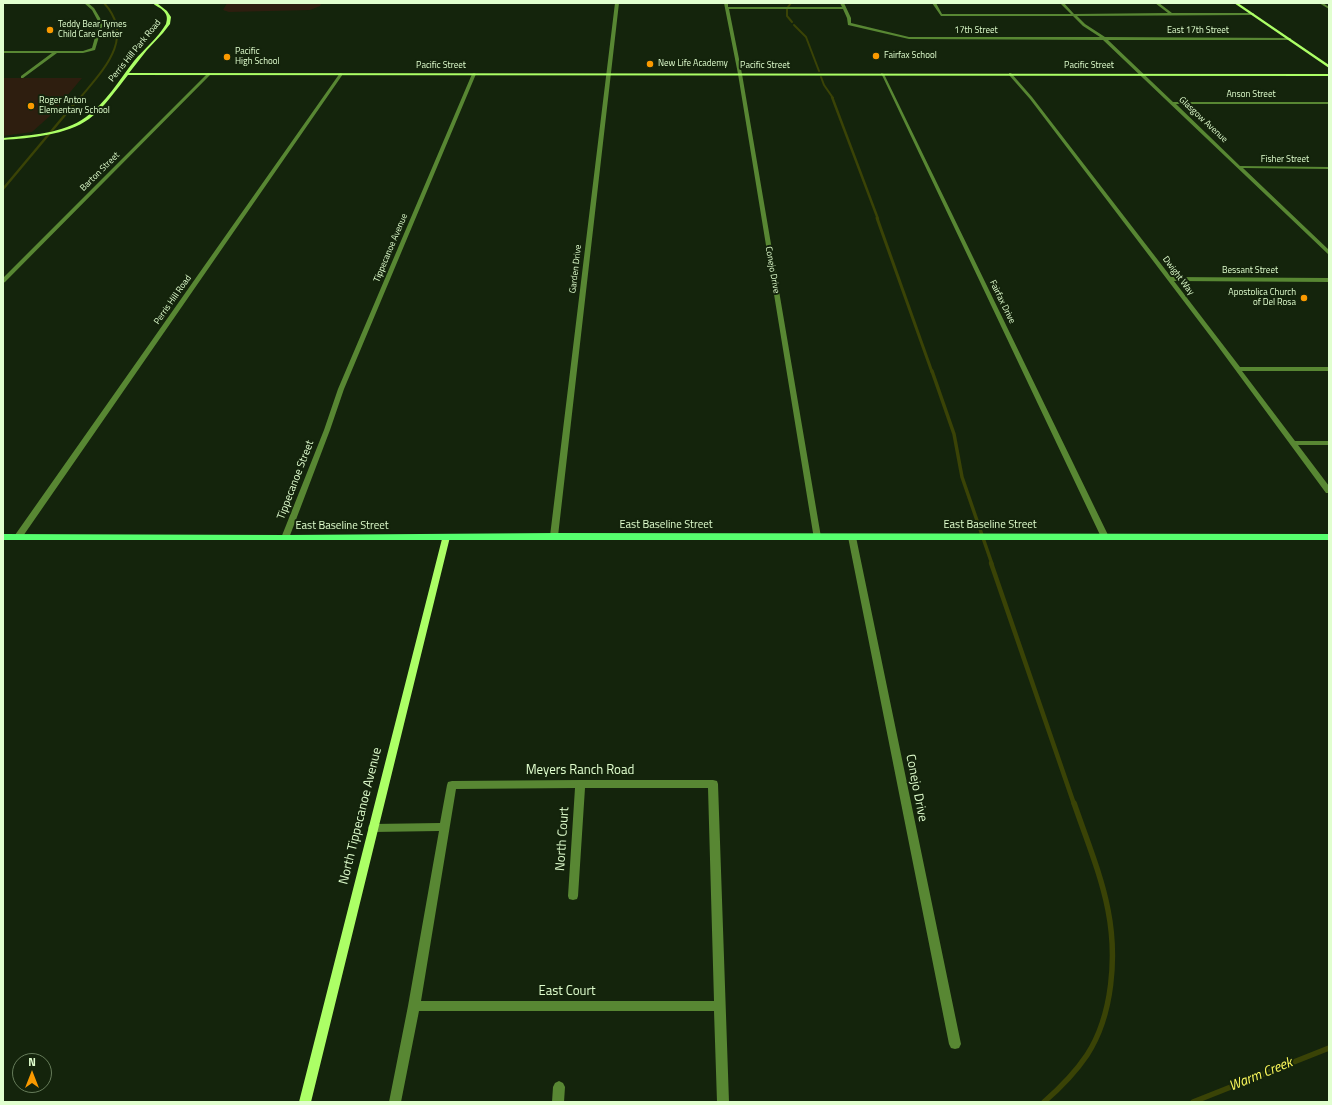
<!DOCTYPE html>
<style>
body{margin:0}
#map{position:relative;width:1332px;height:1105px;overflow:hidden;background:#14240c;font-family:"Titillium Web",sans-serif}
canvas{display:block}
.frame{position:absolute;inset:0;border:4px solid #e1ffcf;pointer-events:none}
.north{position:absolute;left:12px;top:1053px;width:40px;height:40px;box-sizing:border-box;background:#14240c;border:1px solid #667c5a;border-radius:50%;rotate:0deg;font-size:11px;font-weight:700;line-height:16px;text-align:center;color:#e1ffcf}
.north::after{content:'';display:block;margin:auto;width:14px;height:18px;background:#fa9a00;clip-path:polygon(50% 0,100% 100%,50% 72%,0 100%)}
</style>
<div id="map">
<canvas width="1332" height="1105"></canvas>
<div class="frame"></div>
<div class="north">N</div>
</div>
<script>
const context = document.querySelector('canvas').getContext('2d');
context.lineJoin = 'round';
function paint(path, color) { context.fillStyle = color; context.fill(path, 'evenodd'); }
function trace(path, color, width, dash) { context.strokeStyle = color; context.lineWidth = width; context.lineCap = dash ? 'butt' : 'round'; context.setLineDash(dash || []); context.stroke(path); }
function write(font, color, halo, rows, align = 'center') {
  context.font = font + ' "Titillium Web",sans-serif'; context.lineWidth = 4; context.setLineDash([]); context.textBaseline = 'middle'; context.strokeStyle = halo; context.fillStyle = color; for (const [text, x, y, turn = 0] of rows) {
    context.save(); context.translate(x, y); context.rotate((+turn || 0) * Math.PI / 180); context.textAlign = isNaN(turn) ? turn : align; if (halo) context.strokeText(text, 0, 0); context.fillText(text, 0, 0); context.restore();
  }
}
paint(new Path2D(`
 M227,3h95l-2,3 -10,4 -81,2 -6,-2z
 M3,78h79l-31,37 -19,17 -29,4z`), '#2e1e0f');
trace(new Path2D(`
 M788,7l3,-4
 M787,9v7l5,6
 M794,25l12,12 13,34
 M821,77l3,8 9,13
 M80,98c23,-28 56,-60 24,-95`), '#3a4306', 2);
trace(new Path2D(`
 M832,97l46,122
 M3,189l77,-92`), '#3a4306', 2.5);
trace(new Path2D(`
 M877,218l55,154`), '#3a4306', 3);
trace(new Path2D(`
 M932,371l22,63 8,43 30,87`), '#3a4306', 3.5);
trace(new Path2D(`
 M991,563l83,241`), '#3a4306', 4.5);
trace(new Path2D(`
 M1044,1102c16,-14 31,-29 43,-47 26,-40 30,-99 21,-145 -7,-36 -22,-72 -34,-107
 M1193,1102l136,-54`), '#3a4306', 5.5);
paint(new Path2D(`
 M84,3h4l6,5 9,15 -8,27 -12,3h-26l-34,25h-2v-2l31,-23h-49v-2h80l9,-3 7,-25 -7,-13z
 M615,3h4l-61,533 -4,2 -4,-2z
 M724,3h4v4h114l-2,-4h4l7,15v5l58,14h191l-17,-11 -10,-10h-132l-9,-13h4l6,11h129l-11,-11h4l10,11 94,-1 -13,-10h4l13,10h82l-1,2 -176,1 8,8 20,13 186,1 -1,2h-182l65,62h156v2h-153l64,62 89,1v2l-86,-1 86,82v5l-226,-215 -194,-1 -61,-14 -1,-7 -4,-9h-114l13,65 79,463 -4,2h-3l-76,-465z
 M1319,3h4l6,4v2z
 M208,73l3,1 -206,208 -2,1v-5z
 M340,73l3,1 -322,465h-6l-1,-2 1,-2z
 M474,73l2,1 -132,315 -14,41 -41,108 -4,2h-3l-1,-2 43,-108 14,-41 134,-315z
 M881,73l3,1 225,463 -1,2h-3l-4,-2z
 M1009,73h2l21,24 139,180 158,1v4l-155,-1 66,86h89v4h-87l53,70h34v4h-31l31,41v7h-3l-109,-148 -187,-246 -21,-24z
 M849,535h3l4,2 105,507 -2,4 -4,1 -4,-1 -2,-4 -101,-507z
 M580,780h133l4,1 1,3 11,318h-12l-3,-91h-295l-18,91h-12l19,-96 31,-175 -66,1 -4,-1 -1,-3 1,-3 4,-1 67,-1 7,-38 1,-3 4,-1zM575,788l-7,108 1,3 4,1 4,-1 1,-3 7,-108h123l6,213h-293l35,-212z
 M559,1081l4,2 2,4 -1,15h-12l1,-15 2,-4z`), '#588733');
paint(new Path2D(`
 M152,3l6,1 9,7 4,6 -1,7 -7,9 -16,17 -18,23 1200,1v2l-1201,-1c-12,15 -24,33 -39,44 -22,16 -59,19 -86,21v-2c27,-3 60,-4 83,-21 19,-13 34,-38 48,-56 10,-12 24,-23 32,-37 4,-12 -5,-15 -14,-21z
 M1234,3h4l91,62v3z
 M443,535h3l4,2 -139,565h-12z`), '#acff66');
paint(new Path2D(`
 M554,533l775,1v6h-1326v-6l282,1z`), '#56ff6e');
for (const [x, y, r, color] of [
 [50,30,4,"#fa9a00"],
 [876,56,4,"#fa9a00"],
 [227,57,4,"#fa9a00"],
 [650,64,4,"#fa9a00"],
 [31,106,4,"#fa9a00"],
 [1304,298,4,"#fa9a00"]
]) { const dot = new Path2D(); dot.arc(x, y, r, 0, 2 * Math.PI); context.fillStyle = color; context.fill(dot); trace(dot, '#14240c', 1.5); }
write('9px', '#e1ffcf', '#14240c', [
 ["Teddy Bear Tymes",58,25],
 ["Child Care Center",58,35],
 ["Pacific",235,52],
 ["High School",235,62],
 ["Fairfax School",884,56],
 ["New Life Academy",658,64],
 ["Roger Anton",39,101],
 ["Elementary School",39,111],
 ["Apostolica Church",1296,293,"right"],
 ["of Del Rosa",1296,303,"right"]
], 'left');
write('9px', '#e1ffcf', '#14240c', [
 ["17th Street",976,31],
 ["East 17th Street",1198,31],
 ["Perris Hill Park Road",135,51,-51],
 ["Pacific Street",441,66],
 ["Pacific Street",765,66],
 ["Pacific Street",1089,66],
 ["Anson Street",1251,95],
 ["Glasgow Avenue",1203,120,43],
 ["Fisher Street",1285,160],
 ["Barton Street",100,172,-45],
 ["Tippecanoe Avenue",391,248,-67],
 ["Garden Drive",576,269,-83],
 ["Conejo Drive",772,270,80],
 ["Bessant Street",1250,271],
 ["Dwight Way",1178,276,53],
 ["Perris Hill Road",173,300,-55],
 ["Fairfax Drive",1002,302,64]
]);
write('11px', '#e1ffcf', '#14240c', [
 ["Tippecanoe Street",296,480,-69],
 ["East Baseline Street",666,525],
 ["East Baseline Street",990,525],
 ["East Baseline Street",342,526]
]);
write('13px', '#e1ffcf', '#14240c', [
 ["Meyers Ranch Road",580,771],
 ["Conejo Drive",916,788,79],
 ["North Tippecanoe Avenue",361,816,-76],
 ["North Court",563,839,-86],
 ["East Court",567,992]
]);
write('italic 14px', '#fffc5d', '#14240c', [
 ["Warm Creek",1261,1075,-22]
]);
</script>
